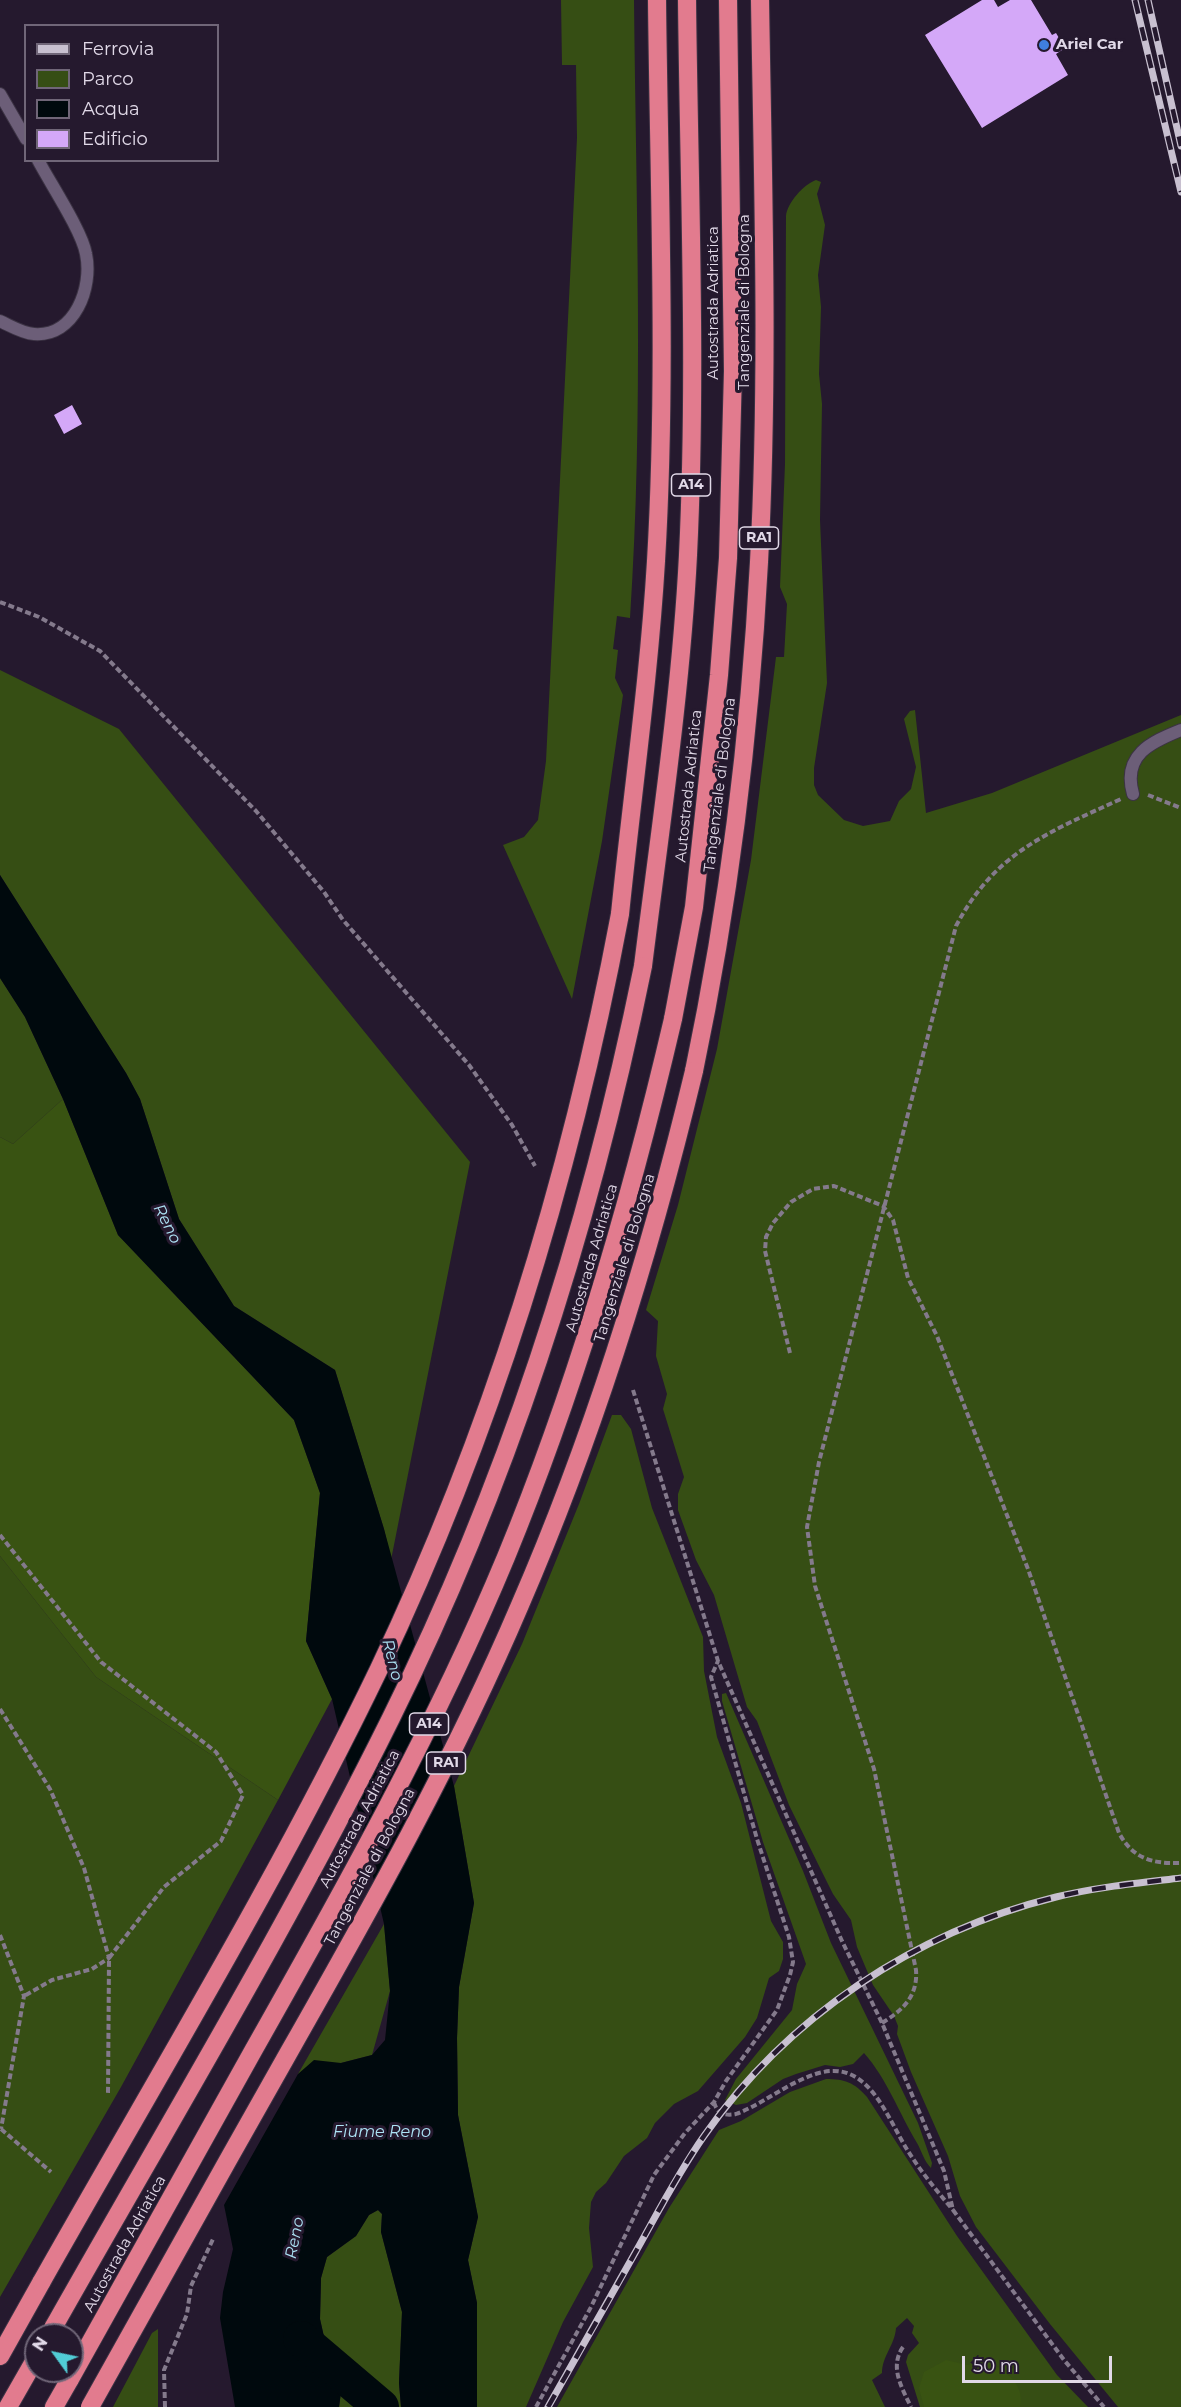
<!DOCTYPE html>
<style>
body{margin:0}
#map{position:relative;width:1181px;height:2407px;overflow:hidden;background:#25192e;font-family:Montserrat,sans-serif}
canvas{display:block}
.legend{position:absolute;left:24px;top:24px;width:195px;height:138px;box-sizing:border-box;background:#25192e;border:2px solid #706678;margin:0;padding:8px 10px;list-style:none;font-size:18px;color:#e1d9e8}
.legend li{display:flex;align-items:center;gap:12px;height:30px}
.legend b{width:30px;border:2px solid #706678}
.north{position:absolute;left:24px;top:2323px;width:60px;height:60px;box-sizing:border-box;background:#25192e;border:2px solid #706678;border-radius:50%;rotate:303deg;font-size:16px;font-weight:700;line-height:24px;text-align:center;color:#e1d9e8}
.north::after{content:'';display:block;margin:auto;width:21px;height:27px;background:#51ccd5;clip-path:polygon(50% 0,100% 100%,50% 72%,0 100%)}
.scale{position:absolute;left:962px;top:2356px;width:150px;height:27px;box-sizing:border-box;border:3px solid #e1d9e8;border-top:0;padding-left:8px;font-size:18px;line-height:21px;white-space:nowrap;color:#e1d9e8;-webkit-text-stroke:4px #25192e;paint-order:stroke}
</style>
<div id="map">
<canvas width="1181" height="2407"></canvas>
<ul class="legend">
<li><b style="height:8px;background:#c8c0d0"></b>Ferrovia</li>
<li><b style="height:16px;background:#364e14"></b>Parco</li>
<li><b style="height:16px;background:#00090d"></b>Acqua</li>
<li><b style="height:16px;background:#d4a8f8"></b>Edificio</li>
</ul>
<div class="north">N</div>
<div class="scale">50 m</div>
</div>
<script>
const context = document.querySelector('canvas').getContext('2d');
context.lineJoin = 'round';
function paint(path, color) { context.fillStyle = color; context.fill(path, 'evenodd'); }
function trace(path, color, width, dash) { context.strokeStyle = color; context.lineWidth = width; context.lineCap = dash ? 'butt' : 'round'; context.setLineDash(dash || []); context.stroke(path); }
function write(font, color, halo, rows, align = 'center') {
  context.font = font + ' Montserrat,sans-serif'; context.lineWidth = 6; context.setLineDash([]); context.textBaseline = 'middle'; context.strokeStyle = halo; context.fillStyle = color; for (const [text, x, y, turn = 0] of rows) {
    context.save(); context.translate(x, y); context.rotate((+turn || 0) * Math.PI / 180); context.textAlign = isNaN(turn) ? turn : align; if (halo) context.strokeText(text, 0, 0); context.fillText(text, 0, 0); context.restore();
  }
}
paint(new Path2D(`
 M561,0h73c2,206 10,412 -4,618l-13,-2 -4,33 5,1 -3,28 8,17 -21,146 -30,158 -69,-154 21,-8 14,-17 8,-59 31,-623 -1,-73h-14z
 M816,180l5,2 -4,12 8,31 -7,50 3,32 -2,67 3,30 -2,116 7,163 -13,85v17l4,10 26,25 19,6 27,-5 9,-20 12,-12 5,-22 -12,-48 6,-8 5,-1 11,103 66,-20 189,-78v1692h-63l-68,-83 -74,-97 -16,-31 -12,-40 -37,-84 -14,-38 1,-8 -4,-10 -21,-31 -16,-38 -6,-27 -18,-26 -12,-24 -32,-65 -32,-84 -10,-14 -33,-112 -18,-35 -18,-50v-16l6,-17 -21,-68 4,-15 -11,-38 2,-35 -12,-11 32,-105 39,-156 34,-189 25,-203h8l3,-53 -7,-17 5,-123 1,-248c1,-13 18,-32 30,-36z
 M0,670l119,59 351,433 -79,398 -7,-31 -49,-159 -101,-64 -55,-87 -39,-120 -14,-26 -126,-198z
 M0,978l25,39 38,82 -50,45 -13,-7z
 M612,1415h9l10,14 21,79 51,129 1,34 13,66 24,66 30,118 12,21v17l-4,12 -10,7 -12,40 -12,19 -47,54 -24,13 -19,19 -8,15 -23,18 -18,27 -10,9 -5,10 -2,26 4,39 -30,55 -37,85h-49v-104l-9,-43 10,-43 -20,-102 -1,-77 2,-51 15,-84 -20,-117 68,-142 57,-140z
 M0,1556l96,121 182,123 -157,287 -121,210z
 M726,1693l77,178 28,72 87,180 14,40 -1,5c-7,-7 -9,-16 -14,-25 -18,-30 -30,-64 -53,-90l-11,11 -13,3 -15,-2 -29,9 -13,5 -36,24 -11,2 -11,-5 11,-21 56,-69 5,-26 9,-20 -43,-122 -41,-141v-7z
 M384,1924l6,67 -18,64 -74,19z
 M826,2079c19,0 29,4 41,18l90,139 100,139 31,32h-168l-14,-45 2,-7 11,-12 -7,-10 2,-7 -7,-8 -11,10c-1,17 -14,28 -14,45l-10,7 13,27h-328l112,-199 50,-78 22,-9 49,-29z
 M378,2210l4,4 -1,18 21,80 -3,71 2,24h-62l3,-22 -3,-14 -12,-21 -7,-31 1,-41 6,-21 29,-21 13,-21z
 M158,2329v78h-45l39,-74z`), '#364e14');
paint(new Path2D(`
 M63,1099l55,136 176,185 26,73 -14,148 26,58 -54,101 -182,-123 -96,-121v-419l13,7z
 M946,2360l21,5 23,-3c17,11 35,22 30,45h-96l-5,-19 5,-16z`), '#395312');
paint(new Path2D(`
 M0,875l126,198 14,26 39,120 55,87 101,64 49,159 70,257 20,117 -15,84 -2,51 1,77 20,102 -10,43 9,43v104h-76l-2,-24 3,-71 -21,-80 1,-18 -4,-4 -9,5 -13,21 -29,21 -6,21 -1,41 7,31 12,21 3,14 -3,22h-104l-15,-89 3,-26 10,-43 -9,-44 74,-131 16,-14 27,3 31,-8 13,-15 5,-49 -6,-67 -52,-225 -26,-58 14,-148 -26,-73 -176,-185 -55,-136 -38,-82 -25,-39z`), '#00090d');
trace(new Path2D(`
 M301,2339l80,68`), '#00090d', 36);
paint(new Path2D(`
 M982,0h12l4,7 12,-7h21l21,35 4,-2 9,15 -9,6 12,21 -86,53 -57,-93z
 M72,405l10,19 -18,10 -10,-19z`), '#d4a8f8');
const lane = new Path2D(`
 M0,94l26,45
 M0,321c11,5 22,12 34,13 41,3 59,-47 52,-80 -4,-23 -36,-71 -48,-94
 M1133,794c-11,-39 18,-52 48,-64`);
const highway = new Path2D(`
 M620,914c12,-118 29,-235 36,-353 11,-186 3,-374 1,-561
 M643,966c17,-136 38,-273 45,-411 9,-185 1,-370 -1,-555
 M673,1019l21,-112 25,-232 9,-117 5,-187 -5,-371
 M694,1071c35,-167 56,-338 65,-509 10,-187 4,-375 1,-562
 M0,2356l42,-75
 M8,2407l28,-49
 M54,2407l16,-28`);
trace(lane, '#3c3344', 14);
trace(highway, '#3c3344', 20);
trace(new Path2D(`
 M0,602l39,15 61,34 156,160 68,81 19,28 126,145 43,60 23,41
 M1148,795l33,13
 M790,1353l-25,-102 1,-14 7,-14 18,-21 22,-13 21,-3 49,20 10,14 15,58 29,58 91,233 91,264c14,26 34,31 62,30
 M633,1390l85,271 124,280 40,82 62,148 9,39 111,150 40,47
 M0,1535l101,127 115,90 27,43 -22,46 -57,46 -55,71 -1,136
 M0,1709l50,80 34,79 25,90 -17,11 -40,11 -28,16
 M0,1935l24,61 -23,133
 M882,2023c21,-13 36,-27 34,-53l-42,-201 -59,-183 -8,-59 12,-65 137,-536c39,-74 93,-94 165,-127
 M714,2102c3,12 11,14 22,12 29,-11 52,-32 83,-41 50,-14 68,45 89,78 13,21 29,40 45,59
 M1,2129l50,43
 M903,2347c-14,20 -1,41 8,60
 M165,2407l-1,-37 23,-56 4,-28 23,-49
 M536,2407l55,-100 63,-132 31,-42 29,-31 12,-21 51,-71 13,-35 3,-13 -4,-25 -32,-98 -46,-162 7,-16`), '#847a8c', 4, [6, 3]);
trace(lane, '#6c5e78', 12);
trace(highway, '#e27b8e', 18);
const rail = new Path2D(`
 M1135,0l46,192
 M1148,0l33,146
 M548,2407c29,-51 58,-102 87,-154 22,-39 43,-80 69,-117 83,-119 211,-204 352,-239 41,-10 83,-14 125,-19`);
trace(rail, '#c8c0d0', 7);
trace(rail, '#25192e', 4.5, [14]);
const highwayBridge = new Path2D(`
 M42,2281c114,-202 236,-402 337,-612 114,-240 192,-494 241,-755
 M53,2328c114,-202 235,-402 338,-610 118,-238 199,-491 252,-752
 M70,2379c61,-109 122,-219 183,-328 91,-161 182,-323 253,-494 72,-175 124,-354 167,-538
 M90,2407c66,-118 132,-237 199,-355 83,-146 165,-292 231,-447 75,-173 130,-351 174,-534`);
trace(highwayBridge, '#3c3344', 20, []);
trace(highwayBridge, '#e27b8e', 18);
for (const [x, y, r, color] of [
 [1044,45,6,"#3f7fe0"]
]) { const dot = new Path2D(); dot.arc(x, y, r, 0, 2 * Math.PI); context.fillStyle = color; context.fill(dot); trace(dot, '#25192e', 2); }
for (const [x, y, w] of [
 [691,485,39],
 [759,538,39],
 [429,1724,39],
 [446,1763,39]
]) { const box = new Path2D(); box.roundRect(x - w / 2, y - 11, w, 22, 4.5); context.fillStyle = '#25192e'; context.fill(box); trace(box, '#e1d9e8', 1.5); }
write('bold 14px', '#e1d9e8', null, [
 ["A14",691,485],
 ["RA1",759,538],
 ["A14",429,1724],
 ["RA1",446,1763]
]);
write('bold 15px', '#e1d9e8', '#25192e', [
 ["Ariel Car",1056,45]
], 'left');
write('15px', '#e1d9e8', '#25192e', [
 ["Tangenziale di Bologna",745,302,-90],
 ["Autostrada Adriatica",714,303,-90],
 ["Tangenziale di Bologna",720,785,-83],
 ["Autostrada Adriatica",689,786,-84],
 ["Autostrada Adriatica",592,1258,-74],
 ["Tangenziale di Bologna",625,1258,-73],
 ["Autostrada Adriatica",360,1819,-62],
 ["Tangenziale di Bologna",370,1867,-62],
 ["Autostrada Adriatica",125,2244,-61]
]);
write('italic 16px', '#ade3f5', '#25192e', [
 ["Reno",167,1224,63],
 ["Reno",392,1660,76],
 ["Fiume Reno",382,2132],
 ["Reno",295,2238,-79]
]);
</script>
